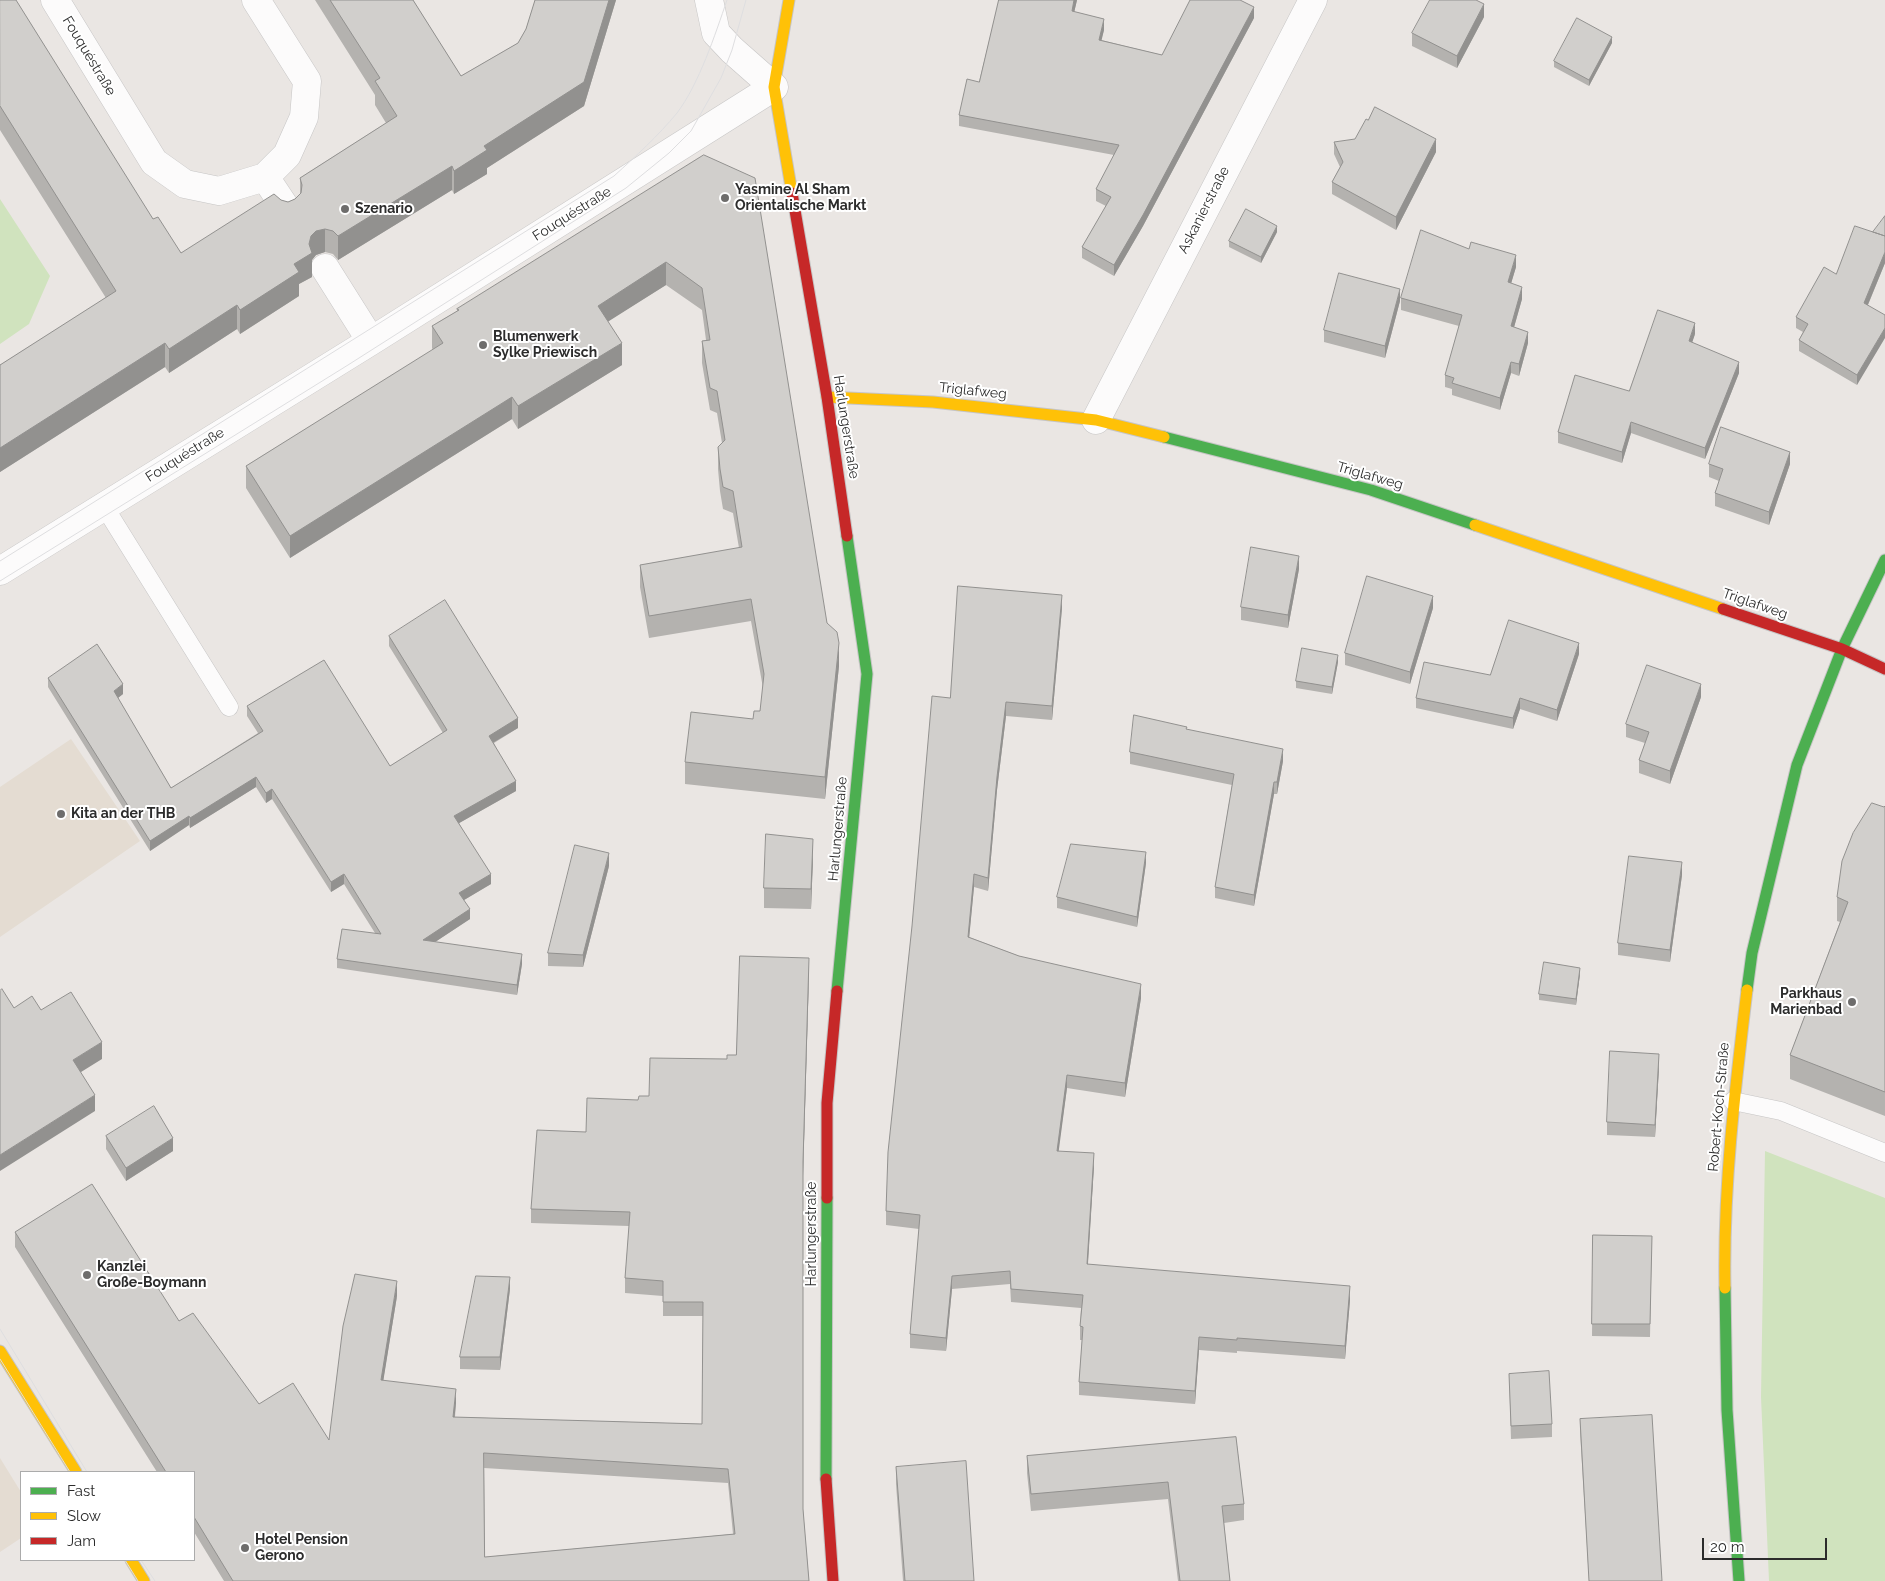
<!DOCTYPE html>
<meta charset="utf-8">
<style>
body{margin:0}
#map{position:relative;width:1885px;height:1581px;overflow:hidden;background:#eae6e3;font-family:Raleway,sans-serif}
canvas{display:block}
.legend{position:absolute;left:20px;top:1471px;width:175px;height:90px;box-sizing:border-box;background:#fff;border:1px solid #ababab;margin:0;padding:6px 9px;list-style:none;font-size:15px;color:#2c2c2c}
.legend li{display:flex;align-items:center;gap:10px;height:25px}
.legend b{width:25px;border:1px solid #ababab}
.scale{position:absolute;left:1702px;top:1538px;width:125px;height:22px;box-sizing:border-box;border:2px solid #2c2c2c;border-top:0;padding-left:6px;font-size:15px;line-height:18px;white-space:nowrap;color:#2c2c2c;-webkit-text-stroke:4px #fff;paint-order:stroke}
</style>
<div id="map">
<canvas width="1885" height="1581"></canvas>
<ul class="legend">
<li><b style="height:6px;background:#4caf50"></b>Fast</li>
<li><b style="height:6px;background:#ffc107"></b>Slow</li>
<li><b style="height:6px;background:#c62828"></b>Jam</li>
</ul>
<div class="scale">20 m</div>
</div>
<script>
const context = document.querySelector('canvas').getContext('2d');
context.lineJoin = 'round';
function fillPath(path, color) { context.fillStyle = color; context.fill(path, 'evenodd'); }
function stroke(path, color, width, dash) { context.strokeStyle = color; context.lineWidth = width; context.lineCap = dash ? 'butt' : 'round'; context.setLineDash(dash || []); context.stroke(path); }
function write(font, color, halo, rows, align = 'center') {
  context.font = font + ' Raleway,sans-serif'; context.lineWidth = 4; context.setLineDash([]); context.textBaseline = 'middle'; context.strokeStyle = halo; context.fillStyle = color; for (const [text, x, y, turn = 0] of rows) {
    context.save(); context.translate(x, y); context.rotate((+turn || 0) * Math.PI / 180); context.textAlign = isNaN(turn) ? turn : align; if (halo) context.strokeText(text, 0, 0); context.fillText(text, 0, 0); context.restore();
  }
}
const education = new Path2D(`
 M 71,739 L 140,841 L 0,937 L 0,787 Z
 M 0,1458 L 21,1492 L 21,1538 L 0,1552 Z`);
const green = new Path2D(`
 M 0,199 L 50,276 L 29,324 L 0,344 Z
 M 1765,1151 L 1885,1198 L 1885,1581 L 1769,1581 L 1761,1397 Z`);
const lane = new Path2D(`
 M 104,506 L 229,707
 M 1733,1101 L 1781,1111 L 1885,1153`);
const street = new Path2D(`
 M 55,0 L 154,162 L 185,184 L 219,191 L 265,177 L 287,155 L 304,117 L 307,81 L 256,0
 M 265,177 L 287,210
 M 325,268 L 371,341
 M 1096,420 L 1313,0
 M 0,571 L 371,341 L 774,87 L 732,50 L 716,33 L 709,0`);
const fast = new Path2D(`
 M 1164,437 L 1371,490 L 1475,525
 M 1747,990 L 1752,953 L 1797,765 L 1842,649 L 1885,560
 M 837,991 L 867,674 L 847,536
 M 1725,1288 L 1727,1410 L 1739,1581
 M 826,1479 L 827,1198`);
const slow = new Path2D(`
 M 789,0 L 774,87 L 792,193
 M 827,397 L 933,402 L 1096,420 L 1164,437
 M 1475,525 L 1723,609
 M 1725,1288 C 1723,1188 1735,1089 1747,990
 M 0,1351 L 76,1472
 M 131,1560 L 144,1581`);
const jam = new Path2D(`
 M 792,193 L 827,397 L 847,536
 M 1723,609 L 1842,649 L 1885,669
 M 827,1198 L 827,1103 L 837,991
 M 826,1479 L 833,1581`);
const tram = new Path2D(`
 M 0,561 L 614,176 C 636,156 658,136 677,113 C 699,84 715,35 727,0
 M 0,581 L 348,365 L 626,188 L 669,153 L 691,131 L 721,78 L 732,50 L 746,0
 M 0,1329 L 87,1472
 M 0,1359 L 70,1472
 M 125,1560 L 138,1581
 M 141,1560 L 155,1581`);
const wall = new Path2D(`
 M 0,0 L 153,219 L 181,253 L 281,200 L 288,202 L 295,199 L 300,194 L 300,178 L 386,123 L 375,105 L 375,95 L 315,0 L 413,0 L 461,76 L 518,43 L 526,29 L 535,0 L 616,0 L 584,106 L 487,168 L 487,174 L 454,194 L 452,190 L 338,260 L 333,254 L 325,252 L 316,255 L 312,260 L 312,277 L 299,284 L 299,296 L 240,334 L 237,329 L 169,373 L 165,367 L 0,472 L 0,365 L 106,298 L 0,130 Z
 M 999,0 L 1077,0 L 1074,12 L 1104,30 L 1101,40 L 1162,55 L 1254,18 L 1143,226 L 1114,276 L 1082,258 L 1082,247 L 1106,206 L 1096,201 L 1096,189 L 1114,155 L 959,126 L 959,115 L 979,82 Z
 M 1484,17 L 1457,68 L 1412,46 L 1412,33 Z
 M 1612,43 L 1589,86 L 1554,67 L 1554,61 Z
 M 1334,142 L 1436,152 L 1396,230 L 1332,194 L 1332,182 L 1340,167 L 1334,154 Z
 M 704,155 L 827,623 L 839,666 L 825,799 L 685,784 L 685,762 L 753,719 L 760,711 L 763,688 L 751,621 L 649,638 L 640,587 L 640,565 L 739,548 L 733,513 L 723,509 L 720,491 L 718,469 L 718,447 L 722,443 L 717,413 L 710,410 L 702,363 L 702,341 L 706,340 L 702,310 L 666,285 L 608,321 L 622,365 L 518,429 L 512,419 L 290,558 L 246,488 L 246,466 L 433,350 L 432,348 L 432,326 L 457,311 L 457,309 Z
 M 1277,232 L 1261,263 L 1229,247 L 1229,241 Z
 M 1873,232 L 1885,263 L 1868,305 L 1857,385 L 1799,351 L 1799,340 L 1803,332 L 1796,328 L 1796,317 L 1836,274 Z
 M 1469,249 L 1516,267 L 1511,283 L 1522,299 L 1514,327 L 1528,343 L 1519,376 L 1511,373 L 1500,410 L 1452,395 L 1452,389 L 1445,387 L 1445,375 L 1459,326 L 1401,310 L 1401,298 Z
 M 1400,301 L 1385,358 L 1324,342 L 1324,330 Z
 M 1695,334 L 1692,342 L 1739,373 L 1705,459 L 1631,433 L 1622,463 L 1558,443 L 1558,432 L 1629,391 Z
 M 1709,464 L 1790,464 L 1769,525 L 1715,506 L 1715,493 L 1719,481 L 1709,477 Z
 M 1299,569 L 1288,628 L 1241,620 L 1241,607 Z
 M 1062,608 L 1052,720 L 1006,716 L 997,790 L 988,891 L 974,887 L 969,937 L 1019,956 L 1141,998 L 1125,1097 L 1067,1088 L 1058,1151 L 1094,1166 L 1088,1264 L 1350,1300 L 1345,1359 L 1237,1351 L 1237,1353 L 1199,1350 L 1195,1404 L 1079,1395 L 1079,1382 L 1082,1340 L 1080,1340 L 1080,1326 L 1081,1308 L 1011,1302 L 1010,1284 L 952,1289 L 946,1351 L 910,1348 L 910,1334 L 919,1229 L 886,1225 L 886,1211 L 950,698 Z
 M 1433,608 L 1410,684 L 1345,665 L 1345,653 Z
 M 389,636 L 518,728 L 494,743 L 516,791 L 459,823 L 491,884 L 464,900 L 470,919 L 435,942 L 522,964 L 517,995 L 337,968 L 337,959 L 375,933 L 344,884 L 331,892 L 272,799 L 266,803 L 256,787 L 190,828 L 189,825 L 150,851 L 48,687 L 48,678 L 123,694 L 118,698 L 171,788 L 258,733 L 247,716 L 247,706 L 390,766 L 443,733 L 389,646 Z
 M 1579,654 L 1557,721 L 1520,709 L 1513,729 L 1416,708 L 1416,698 L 1490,675 Z
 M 1338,662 L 1332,694 L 1296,688 L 1296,681 Z
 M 1701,697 L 1670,784 L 1639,773 L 1639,760 L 1645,743 L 1626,737 L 1626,724 Z
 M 1187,730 L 1283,761 L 1277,794 L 1274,794 L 1254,906 L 1215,898 L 1215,887 L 1232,785 L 1130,764 L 1130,752 Z
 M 1885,806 L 1885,1116 L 1790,1079 L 1790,1055 L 1840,922 L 1837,921 L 1837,897 Z
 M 813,858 L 811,909 L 764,908 L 764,888 Z
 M 1146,863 L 1137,927 L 1057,908 L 1057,897 Z
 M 609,866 L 583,967 L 548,966 L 548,953 Z
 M 1682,875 L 1670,962 L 1618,955 L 1618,943 Z
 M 809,973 L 803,1176 L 803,1509 L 809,1581 L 224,1581 L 194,1532 L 194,1472 L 157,1472 L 15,1247 L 15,1232 L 179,1321 L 259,1404 L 329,1440 L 397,1296 L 383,1381 L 456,1403 L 455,1417 L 702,1424 L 703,1316 L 663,1316 L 663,1296 L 625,1293 L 625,1278 L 629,1226 L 531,1223 L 531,1209 L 586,1132 L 638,1100 L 649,1096 L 736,1055 ZM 484,1468 L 728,1483 L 733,1534 L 485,1557 Z
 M 1580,974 L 1576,1005 L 1539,1000 L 1539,994 Z
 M 1659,1067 L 1655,1137 L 1607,1135 L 1607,1122 Z
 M 106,1136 L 173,1151 L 126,1181 L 106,1149 Z
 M 1593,1235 L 1652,1236 L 1650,1337 L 1592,1336 Z
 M 510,1289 L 500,1370 L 460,1369 L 460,1357 Z
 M 1509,1374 L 1552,1424 L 1552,1437 L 1511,1439 Z
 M 1580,1419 L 1662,1581 L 1589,1581 L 1580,1431 Z
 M 1236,1437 L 1244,1504 L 1244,1520 L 1224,1523 L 1230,1581 L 1178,1581 L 1168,1499 L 1031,1511 L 1027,1473 L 1027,1456 Z
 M 896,1467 L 974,1581 L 903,1581 L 896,1484 Z`);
const shadedWall = new Path2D(`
 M 609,0 L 616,0 L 584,106 L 487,168 L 487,174 L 454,194 L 454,171 L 484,146 Z
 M 1074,0 L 1077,0 L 1072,22 L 1072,11 Z
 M 1484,4 L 1484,17 L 1457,68 L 1457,56 Z
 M 1254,7 L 1254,18 L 1143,226 L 1114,276 L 1114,265 Z
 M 1104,19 L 1104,30 L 1099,51 L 1099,40 Z
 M 1612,37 L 1612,43 L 1589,86 L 1589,80 Z
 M 1436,139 L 1436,152 L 1396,230 L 1396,217 Z
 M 452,166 L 452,190 L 338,260 L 338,236 Z
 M 1277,226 L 1277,232 L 1261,263 L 1261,257 Z
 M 325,229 L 325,252 L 316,255 L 312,260 L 312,277 L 299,284 L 299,296 L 240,334 L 240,310 L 294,264 L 309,244 L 311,236 L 316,231 Z
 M 1885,252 L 1885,263 L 1864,314 L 1864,303 Z
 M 1516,255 L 1516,267 L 1508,294 L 1508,282 Z
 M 666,262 L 666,285 L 598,328 L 598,306 Z
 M 1522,287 L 1522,299 L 1511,338 L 1511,326 Z
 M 1400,289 L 1400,301 L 1385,358 L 1385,346 Z
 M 237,305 L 237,329 L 169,373 L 169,349 Z
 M 1695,323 L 1695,334 L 1689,352 L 1689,341 Z
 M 1885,328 L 1885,338 L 1857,385 L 1857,375 Z
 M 1528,332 L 1528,343 L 1519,376 L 1519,364 Z
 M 165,343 L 165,367 L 0,472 L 0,448 Z
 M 622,343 L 622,365 L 518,429 L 518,406 Z
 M 1511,362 L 1511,373 L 1500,410 L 1500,398 Z
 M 1739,362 L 1739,373 L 1705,459 L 1705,448 Z
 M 512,397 L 512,419 L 290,558 L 290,536 Z
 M 1631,422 L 1631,433 L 1622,463 L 1622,452 Z
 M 1790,452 L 1790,464 L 1769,525 L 1769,512 Z
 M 1299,556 L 1299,569 L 1288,628 L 1288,615 Z
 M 1062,595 L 1062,608 L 1052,720 L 1052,706 Z
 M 1433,596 L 1433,608 L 1410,684 L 1410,672 Z
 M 839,643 L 839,666 L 825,799 L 825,777 Z
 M 1579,643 L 1579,654 L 1557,721 L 1557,710 Z
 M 1338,655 L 1338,662 L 1332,694 L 1332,687 Z
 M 123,684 L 123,694 L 114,701 L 114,691 Z
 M 1701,684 L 1701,697 L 1670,784 L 1670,771 Z
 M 1520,698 L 1520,709 L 1513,729 L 1513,718 Z
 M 1006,702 L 1006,716 L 997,790 L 988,891 L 988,878 L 997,777 Z
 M 518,718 L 518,728 L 489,745 L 489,736 Z
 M 1283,749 L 1283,761 L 1277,794 L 1277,782 Z
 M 256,777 L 256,787 L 190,828 L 190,818 Z
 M 516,781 L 516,791 L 454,826 L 454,816 Z
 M 1274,782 L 1274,794 L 1254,906 L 1254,895 Z
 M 272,789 L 272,799 L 266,803 L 266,793 Z
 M 189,816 L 189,825 L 150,851 L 150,841 Z
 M 813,839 L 813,858 L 811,909 L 811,889 Z
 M 1146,852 L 1146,863 L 1137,927 L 1137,917 Z
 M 609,853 L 609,866 L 583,967 L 583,955 Z
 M 1682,862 L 1682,875 L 1670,962 L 1670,950 Z
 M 344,874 L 344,884 L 331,892 L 331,882 Z
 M 491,874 L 491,884 L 459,903 L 459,893 Z
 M 974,874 L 974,887 L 968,950 L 968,937 Z
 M 470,909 L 470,919 L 423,950 L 423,940 Z
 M 522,954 L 522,964 L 517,995 L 517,985 Z
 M 809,958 L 809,973 L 803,1176 L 803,1162 Z
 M 1580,968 L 1580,974 L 1576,1005 L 1576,999 Z
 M 1141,984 L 1141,998 L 1125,1097 L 1125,1083 Z
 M 102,1042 L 102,1059 L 73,1077 L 73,1060 Z
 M 1659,1054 L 1659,1067 L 1655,1137 L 1655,1125 Z
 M 1067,1075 L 1067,1088 L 1057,1164 L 1057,1151 Z
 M 95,1095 L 95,1111 L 0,1171 L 0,1155 Z
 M 173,1138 L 173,1151 L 126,1181 L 126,1168 Z
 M 1094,1153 L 1094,1166 L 1087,1277 L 1087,1264 Z
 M 952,1276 L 952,1289 L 946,1351 L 946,1338 Z
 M 510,1277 L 510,1289 L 500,1370 L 500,1357 Z
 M 397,1281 L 397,1296 L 381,1395 L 381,1380 Z
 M 1350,1286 L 1350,1300 L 1345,1359 L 1345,1346 Z
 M 1199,1337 L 1199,1350 L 1195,1404 L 1195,1391 Z
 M 456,1389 L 456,1403 L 453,1431 L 453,1417 Z`);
const building = new Path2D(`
 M 0,0 L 16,0 L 153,219 L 158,217 L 181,253 L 274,194 L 281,200 L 288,202 L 295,199 L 301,193 L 302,185 L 300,178 L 397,116 L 375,81 L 380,78 L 330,0 L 413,0 L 461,76 L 518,43 L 526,29 L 535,0 L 609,0 L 584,82 L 484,146 L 487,150 L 454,171 L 452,166 L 338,236 L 333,231 L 325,229 L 316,231 L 311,236 L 309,244 L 312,253 L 294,264 L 299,272 L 240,310 L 237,305 L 169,349 L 165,343 L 0,448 L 0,365 L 116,291 L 0,106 Z
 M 999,0 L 1074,0 L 1072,11 L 1104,19 L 1099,40 L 1162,55 L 1190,0 L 1240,0 L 1254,7 L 1143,215 L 1114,265 L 1082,247 L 1111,197 L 1096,189 L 1119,145 L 959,115 L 967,79 L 979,82 Z
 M 1430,0 L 1476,0 L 1484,4 L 1457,56 L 1412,33 Z
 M 1577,18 L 1612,37 L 1589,80 L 1554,61 Z
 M 1375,107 L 1436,139 L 1396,217 L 1332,182 L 1343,162 L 1334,142 L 1355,139 L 1366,119 L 1368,120 Z
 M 704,155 L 755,178 L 827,623 L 837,632 L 839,643 L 825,777 L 685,762 L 691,712 L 753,719 L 754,711 L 760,711 L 764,674 L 751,599 L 649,616 L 640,565 L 742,547 L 733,491 L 723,487 L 720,469 L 718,447 L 725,440 L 717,391 L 710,388 L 702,341 L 710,340 L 702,288 L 666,262 L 598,306 L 622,343 L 518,406 L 512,397 L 290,536 L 246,466 L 443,343 L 432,326 L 459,310 L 457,309 Z
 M 1246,209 L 1277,226 L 1261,257 L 1229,241 Z
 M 1885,216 L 1885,236 L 1873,232 Z
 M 1855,226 L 1885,236 L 1885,252 L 1864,303 L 1885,315 L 1885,328 L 1857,375 L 1799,340 L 1808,324 L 1796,317 L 1824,267 L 1836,274 Z
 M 1421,230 L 1469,249 L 1471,242 L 1516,255 L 1508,282 L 1522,287 L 1511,326 L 1528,332 L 1519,364 L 1511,362 L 1500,398 L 1452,383 L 1454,378 L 1445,375 L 1462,315 L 1401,298 Z
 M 1339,273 L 1400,289 L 1385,346 L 1324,330 Z
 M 1658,310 L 1695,323 L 1689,341 L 1739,362 L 1705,448 L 1631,422 L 1622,452 L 1558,432 L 1575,375 L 1629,391 Z
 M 1721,427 L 1790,452 L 1769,512 L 1715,493 L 1723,469 L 1709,464 Z
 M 1251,547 L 1299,556 L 1288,615 L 1241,607 Z
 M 1367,576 L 1433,596 L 1410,672 L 1345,653 Z
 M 958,586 L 1062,595 L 1052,706 L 1006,702 L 997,777 L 988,878 L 974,874 L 968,937 L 1019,956 L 1141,984 L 1125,1083 L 1067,1075 L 1057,1151 L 1094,1153 L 1087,1264 L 1350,1286 L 1345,1346 L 1237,1338 L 1237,1340 L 1199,1337 L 1195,1391 L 1079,1382 L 1083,1327 L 1080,1326 L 1083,1295 L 1011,1289 L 1010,1271 L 952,1276 L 946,1338 L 910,1334 L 920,1215 L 886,1211 L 888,1152 L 912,926 L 932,696 L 950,698 Z
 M 445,600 L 518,718 L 489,736 L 516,781 L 454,816 L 491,874 L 459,893 L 470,909 L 423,940 L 522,954 L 517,985 L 337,959 L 342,929 L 381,934 L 344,874 L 331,882 L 272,789 L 266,793 L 256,777 L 190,818 L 189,816 L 150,841 L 48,678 L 97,644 L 123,684 L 114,691 L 171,788 L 263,731 L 247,706 L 324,660 L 390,766 L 447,730 L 389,636 Z
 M 1509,620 L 1579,643 L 1557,710 L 1520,698 L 1513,718 L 1416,698 L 1424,662 L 1490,675 Z
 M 1302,648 L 1338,655 L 1332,687 L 1296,681 Z
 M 1647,665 L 1701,684 L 1670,771 L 1639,760 L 1649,732 L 1626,724 Z
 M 1134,715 L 1187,727 L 1186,729 L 1283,749 L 1277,782 L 1274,782 L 1254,895 L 1215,887 L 1234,774 L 1130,752 Z
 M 1872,803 L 1884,807 L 1885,806 L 1885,1092 L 1790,1055 L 1848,902 L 1837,897 L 1842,861 L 1853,833 Z
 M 766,834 L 813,839 L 811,889 L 764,888 Z
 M 1071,844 L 1146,852 L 1137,917 L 1057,897 Z
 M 575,845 L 609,853 L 583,955 L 548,953 Z
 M 1629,856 L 1682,862 L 1670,950 L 1618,943 Z
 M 740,956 L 809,958 L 803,1162 L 803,1509 L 809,1581 L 233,1581 L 194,1517 L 194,1472 L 166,1472 L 15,1232 L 92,1184 L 179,1321 L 193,1313 L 259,1404 L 293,1383 L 329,1440 L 343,1326 L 355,1274 L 397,1281 L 381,1380 L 456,1389 L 453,1417 L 702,1424 L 703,1302 L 663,1302 L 663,1281 L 625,1278 L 630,1212 L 531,1209 L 537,1130 L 586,1132 L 587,1098 L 638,1100 L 639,1096 L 649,1096 L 650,1058 L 727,1059 L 727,1055 L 736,1055 ZM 484,1453 L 728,1469 L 735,1534 L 485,1557 Z
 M 1544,962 L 1580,968 L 1576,999 L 1539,994 Z
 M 2,989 L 14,1008 L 32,996 L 41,1010 L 71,992 L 102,1042 L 73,1060 L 95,1095 L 0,1155 L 0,991 Z
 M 1610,1051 L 1659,1054 L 1655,1125 L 1607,1122 Z
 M 154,1106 L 173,1138 L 126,1168 L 106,1136 Z
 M 1593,1235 L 1652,1236 L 1650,1324 L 1592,1324 Z
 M 476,1276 L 510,1277 L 500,1357 L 460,1357 Z
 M 1549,1371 L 1552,1424 L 1511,1426 L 1509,1374 Z
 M 1652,1415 L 1662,1581 L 1589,1581 L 1580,1419 Z
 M 1236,1437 L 1244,1504 L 1222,1506 L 1230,1581 L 1180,1581 L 1168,1482 L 1031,1494 L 1027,1456 Z
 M 966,1461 L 974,1581 L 905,1581 L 896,1467 Z`);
const markers = [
 [725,198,5,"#6e6d6c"],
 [345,209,5,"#6e6d6c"],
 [483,345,5,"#6e6d6c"],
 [61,814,5,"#6e6d6c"],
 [1852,1002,5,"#6e6d6c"],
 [87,1275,5,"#6e6d6c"],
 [245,1548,5,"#6e6d6c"]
];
const streetNames = [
 ["Fouquéstraße",89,56,59],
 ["Askanierstraße",1204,210,-63],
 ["Fouquéstraße",572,214,-32],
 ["Triglafweg",973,391,6],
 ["Harlungerstraße",846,427,81],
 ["Fouquéstraße",185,455,-32],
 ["Triglafweg",1370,476,16],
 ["Triglafweg",1755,604,19],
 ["Harlungerstraße",838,829,-85],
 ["Robert-Koch-Straße",1719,1107,-85],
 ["Harlungerstraße",812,1234,-90]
];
const poiNames = [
 ["Yasmine Al Sham",735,190],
 ["Orientalische Markt",735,206],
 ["Szenario",355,209],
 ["Blumenwerk",493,337],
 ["Sylke Priewisch",493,353],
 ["Kita an der THB",71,814],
 ["Parkhaus",1842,994,"right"],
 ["Marienbad",1842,1010,"right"],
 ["Kanzlei",97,1267],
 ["Große-Boymann",97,1283],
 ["Hotel Pension",255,1540],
 ["Gerono",255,1556]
];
fillPath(education, '#e4dcd2');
fillPath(green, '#d0e3be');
stroke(lane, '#c6c5c5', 19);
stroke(street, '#c6c5c5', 29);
stroke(fast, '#c6c5c5', 13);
stroke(slow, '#c6c5c5', 13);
stroke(jam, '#c6c5c5', 13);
stroke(lane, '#fcfbfb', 18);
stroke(street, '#fcfbfb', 28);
stroke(fast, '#4caf50', 11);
stroke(slow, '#ffc107', 11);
stroke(jam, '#c62828', 11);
stroke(tram, '#dedee0', 1);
fillPath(wall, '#b4b2af');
fillPath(shadedWall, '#92918f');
fillPath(building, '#d1cfcc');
stroke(building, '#92918f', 1);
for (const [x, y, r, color] of markers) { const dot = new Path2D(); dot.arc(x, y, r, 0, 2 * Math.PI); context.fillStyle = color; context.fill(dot); stroke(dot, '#fff', 2); }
write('14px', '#2c2c2c', '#fff', streetNames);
write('bold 14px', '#2c2c2c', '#fff', poiNames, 'left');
</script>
